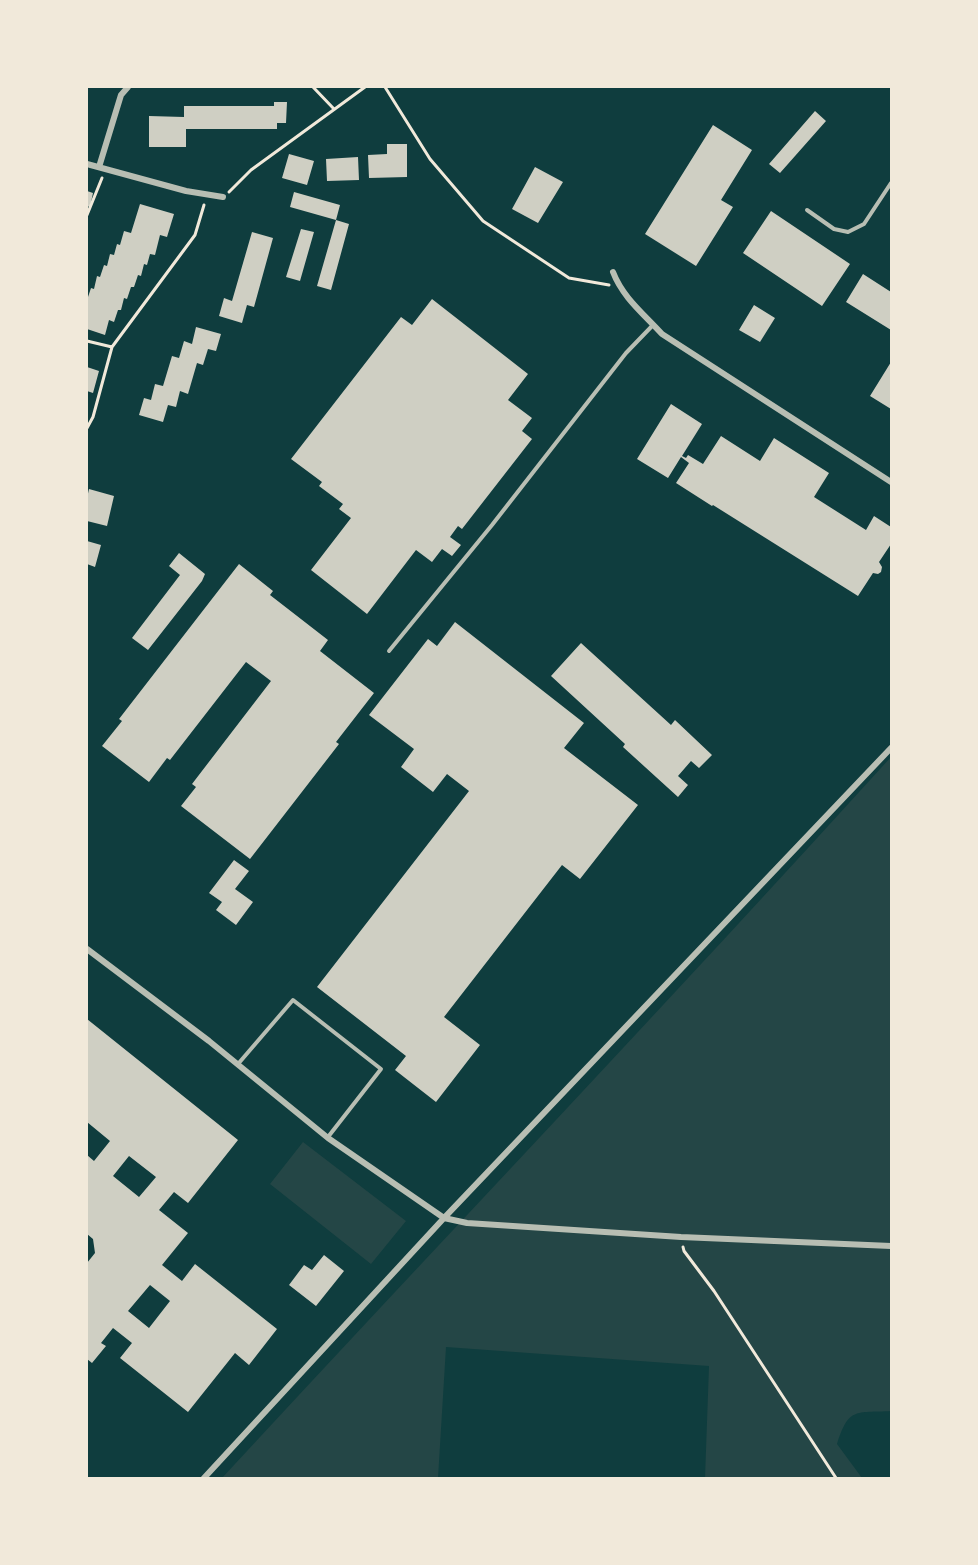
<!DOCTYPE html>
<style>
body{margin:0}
#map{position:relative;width:978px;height:1565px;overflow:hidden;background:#0f3d3e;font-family:"Fira Sans Condensed",sans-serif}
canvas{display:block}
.frame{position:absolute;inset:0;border:88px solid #f1e9da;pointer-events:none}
</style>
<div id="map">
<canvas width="978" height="1565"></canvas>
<div class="frame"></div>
</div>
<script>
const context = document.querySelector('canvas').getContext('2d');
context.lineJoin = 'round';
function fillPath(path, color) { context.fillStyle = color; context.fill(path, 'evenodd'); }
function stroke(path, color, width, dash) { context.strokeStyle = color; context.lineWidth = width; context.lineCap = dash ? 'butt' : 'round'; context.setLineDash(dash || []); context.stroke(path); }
const green = new Path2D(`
 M 891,757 L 891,1411 C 855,1413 849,1407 837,1444 L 862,1478 L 705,1478 L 709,1366 L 446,1347 L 438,1478 L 222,1478 C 445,1237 671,1000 891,757 Z
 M 303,1142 L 406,1221 L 371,1264 L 270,1184 Z`);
const building = new Path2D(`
 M 274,102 L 287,102 L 286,123 L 277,123 L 277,129 L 186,129 L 186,147 L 149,147 L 149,116 L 184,117 L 184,106 L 274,106 Z
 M 815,111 L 826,121 L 780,173 L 769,164 Z
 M 713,125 L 752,150 L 721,200 L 733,207 L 696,266 L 645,234 Z
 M 387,144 L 407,144 L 407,177 L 369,178 L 368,155 L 387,154 Z
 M 289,154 L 314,161 L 307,185 L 282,178 Z
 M 358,157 L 359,180 L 327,181 L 326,159 Z
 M 535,167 L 563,182 L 538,223 L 512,209 Z
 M 87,191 L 93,193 L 90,207 L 87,206 Z
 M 294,192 L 340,205 L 336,220 L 290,207 Z
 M 140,204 L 174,214 L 167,237 L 160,235 L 155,255 L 150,254 L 147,265 L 144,264 L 141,276 L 138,275 L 134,287 L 131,287 L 127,299 L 124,298 L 121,310 L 118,310 L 114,322 L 109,320 L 105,335 L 87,329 L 87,300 L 91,288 L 94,289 L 97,276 L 100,277 L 104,265 L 107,266 L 110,254 L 114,255 L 117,244 L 120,245 L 124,231 L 131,233 Z
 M 771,211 L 850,264 L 822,306 L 743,253 Z
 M 336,220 L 349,224 L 331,290 L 317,286 Z
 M 301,229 L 314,232 L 300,281 L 286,277 Z
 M 252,232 L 273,238 L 254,307 L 247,305 L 242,323 L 219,316 L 224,298 L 232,301 Z
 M 863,274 L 891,292 L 891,330 L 846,302 Z
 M 432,299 L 528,374 L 508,400 L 532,418 L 522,431 L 532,439 L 462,529 L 458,526 L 450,537 L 461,545 L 452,556 L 442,549 L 432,562 L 416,550 L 367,614 L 311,570 L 351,518 L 339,509 L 343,504 L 319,486 L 322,482 L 291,459 L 401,317 L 412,325 Z
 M 754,305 L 775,318 L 760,342 L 739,330 Z
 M 196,327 L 221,334 L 216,351 L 208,349 L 203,365 L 197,363 L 188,394 L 180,391 L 176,407 L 168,405 L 163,422 L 139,415 L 144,398 L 151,400 L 155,384 L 163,386 L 172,356 L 179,358 L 184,341 L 192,344 Z
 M 891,362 L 891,409 L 870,396 Z
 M 87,367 L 99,371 L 93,393 L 87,391 Z
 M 671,404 L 702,424 L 682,456 L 686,458 L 688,455 L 703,464 L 721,436 L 760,461 L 774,438 L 829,473 L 814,497 L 866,530 L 874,516 L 891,527 L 891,544 L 879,562 L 882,567 L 881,572 L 878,574 L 873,573 L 858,596 L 713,505 L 712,506 L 676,483 L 689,463 L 681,457 L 668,478 L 637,459 Z
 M 89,489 L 114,496 L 107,526 L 87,521 L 87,498 Z
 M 87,541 L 101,545 L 95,567 L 87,564 Z
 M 179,553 L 205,574 L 202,581 L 148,650 L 132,638 L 180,575 L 169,566 Z
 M 239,564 L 273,591 L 270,595 L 328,640 L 320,651 L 374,693 L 336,742 L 339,744 L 250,859 L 181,806 L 196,787 L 192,784 L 271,681 L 246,662 L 170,760 L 167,758 L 149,782 L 102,746 L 122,721 L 119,719 Z
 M 455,622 L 584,723 L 564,748 L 638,805 L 580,879 L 562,865 L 444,1017 L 480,1045 L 436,1102 L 395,1070 L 406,1056 L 317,987 L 469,791 L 447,774 L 433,792 L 401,767 L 414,749 L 369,715 L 428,639 L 437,646 Z
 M 581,643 L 671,725 L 675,720 L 712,755 L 699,768 L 691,761 L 678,776 L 688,785 L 678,797 L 623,747 L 625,744 L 551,676 Z
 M 234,860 L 249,871 L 235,889 L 253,902 L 236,925 L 216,910 L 222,902 L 209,893 Z
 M 87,1019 L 238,1140 L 188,1203 L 174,1192 L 159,1210 L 188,1233 L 162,1265 L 182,1281 L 195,1264 L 277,1329 L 249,1365 L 235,1353 L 188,1412 L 120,1358 L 132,1343 L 113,1328 L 101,1343 L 106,1346 L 92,1363 L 87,1359 L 87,1263 L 95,1253 L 93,1239 L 87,1234 L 87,1155 L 94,1161 L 110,1141 L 87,1122 ZM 129,1156 L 156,1177 L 139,1197 L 113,1176 ZM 150,1285 L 170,1301 L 149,1328 L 128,1311 Z
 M 324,1255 L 344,1271 L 316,1306 L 289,1285 L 304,1265 L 312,1270 Z`);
const path = new Path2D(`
 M 313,87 L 334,109
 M 385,87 L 430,159 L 483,221 L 569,278 L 609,285
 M 229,192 L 251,170 L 365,87
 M 87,215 L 102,178
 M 87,341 L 112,347
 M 87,428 L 93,417 L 112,347 L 195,235 L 204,205
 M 683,1247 L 684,1251 L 714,1291 L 836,1478`);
const service = new Path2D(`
 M 807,210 L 834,229 L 848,232 L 864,224 L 891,183
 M 389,651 L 492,525 L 626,353 L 653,325
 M 238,1064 L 293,1000 L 381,1069 L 328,1137`);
const minor = new Path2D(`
 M 87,164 L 186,191 L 223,197
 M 99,167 L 121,95 L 128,87
 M 613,272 C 623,298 644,314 662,334 L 891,482
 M 87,949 L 209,1041 L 328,1138 L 444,1218 L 467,1223 L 681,1237 L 891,1246
 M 204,1478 L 444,1218 L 891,748`);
fillPath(green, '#244646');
fillPath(building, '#cfcfc3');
stroke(path, '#f1e9da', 3);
stroke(service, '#b8beb3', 4);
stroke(minor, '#b8beb3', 6);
</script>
